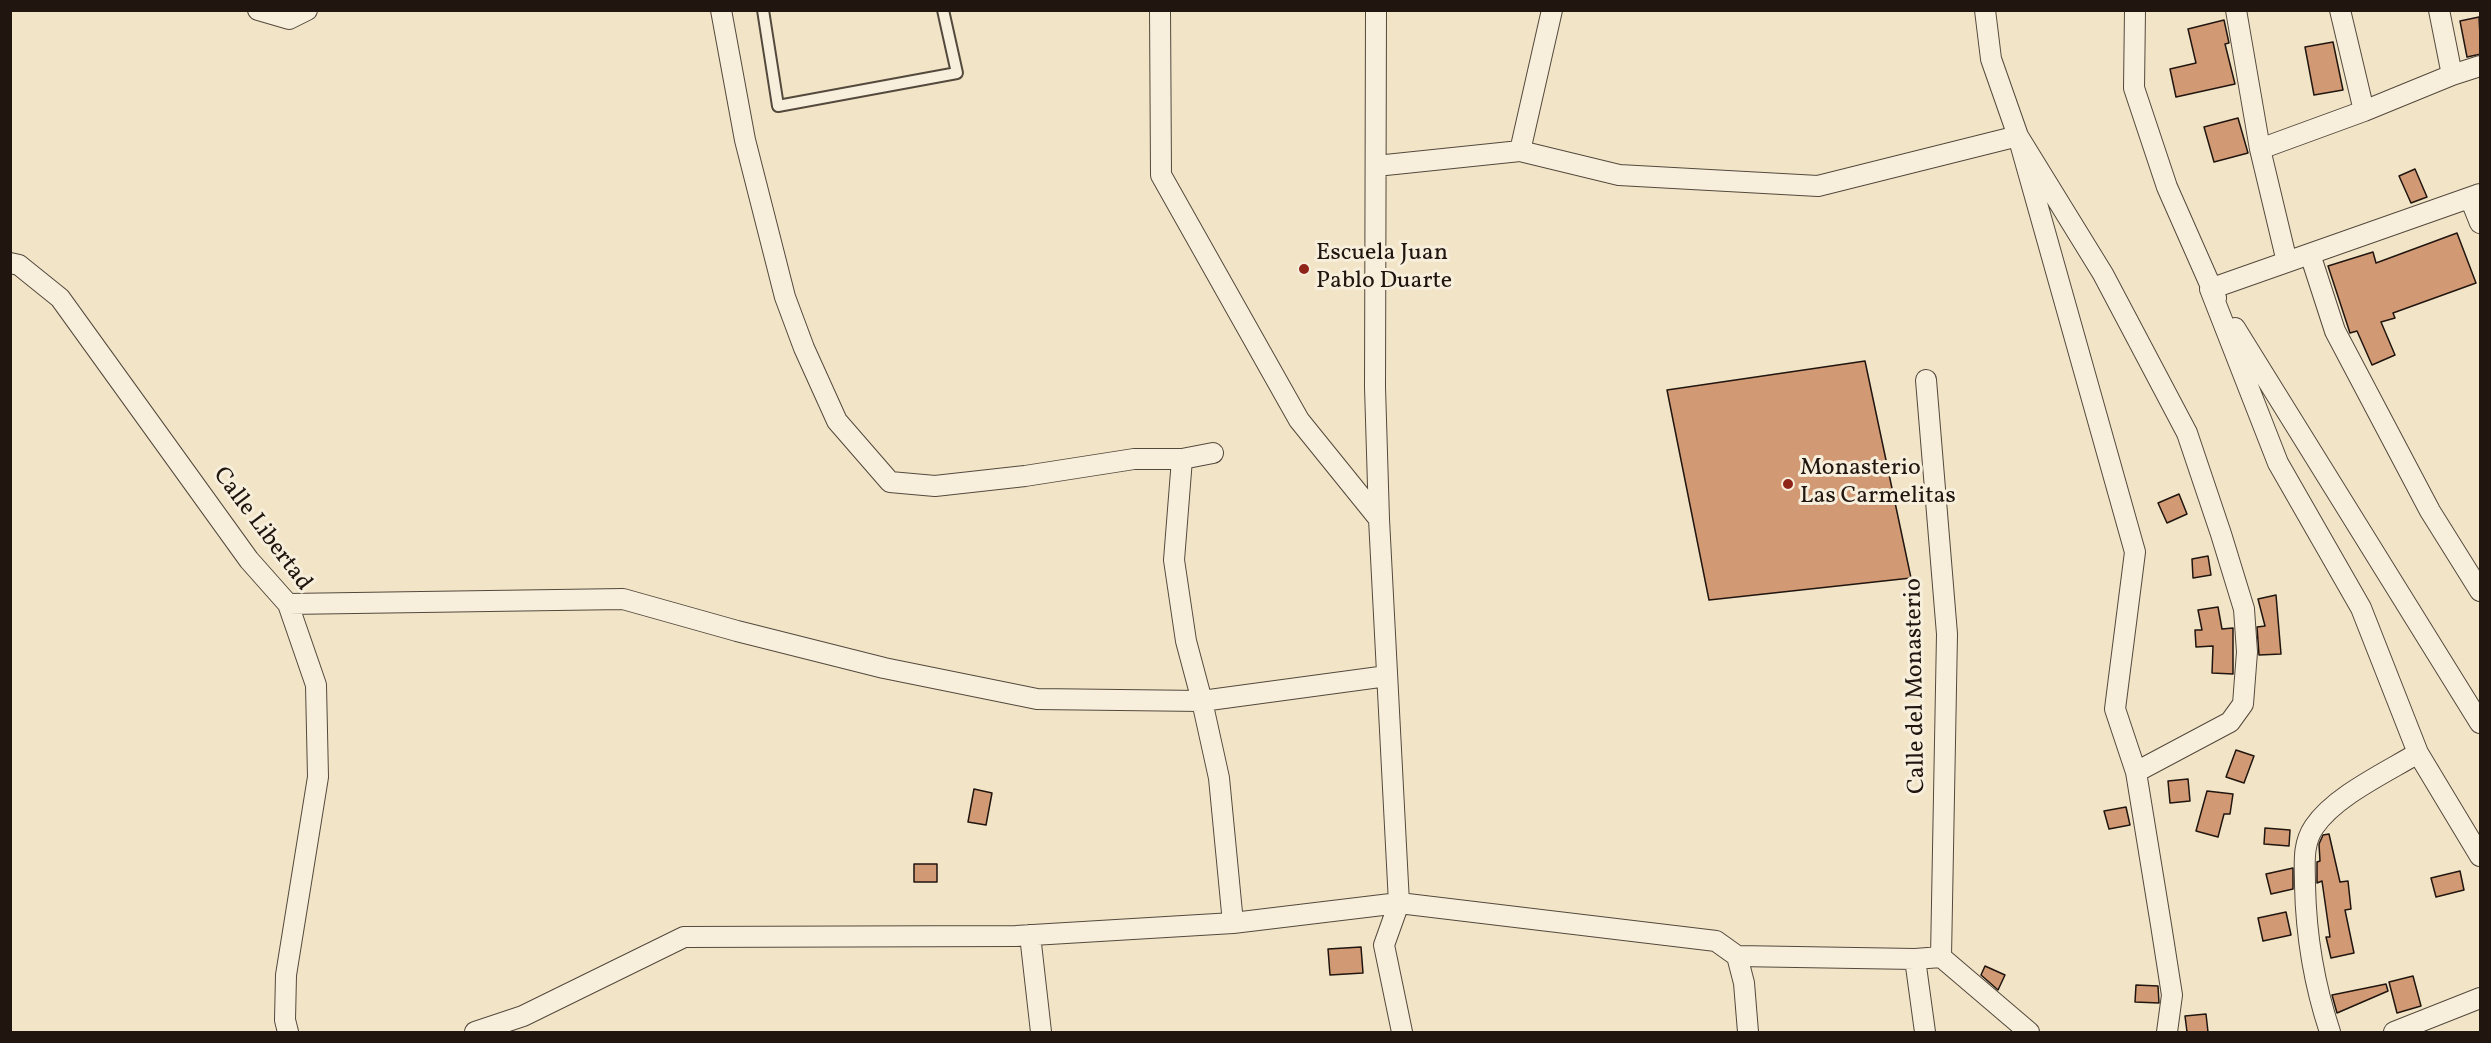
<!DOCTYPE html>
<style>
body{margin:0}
#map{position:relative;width:2491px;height:1043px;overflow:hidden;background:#f2e5c7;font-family:Vollkorn,serif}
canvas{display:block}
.frame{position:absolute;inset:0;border:12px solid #20150f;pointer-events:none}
</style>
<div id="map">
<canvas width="2491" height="1043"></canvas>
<div class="frame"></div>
</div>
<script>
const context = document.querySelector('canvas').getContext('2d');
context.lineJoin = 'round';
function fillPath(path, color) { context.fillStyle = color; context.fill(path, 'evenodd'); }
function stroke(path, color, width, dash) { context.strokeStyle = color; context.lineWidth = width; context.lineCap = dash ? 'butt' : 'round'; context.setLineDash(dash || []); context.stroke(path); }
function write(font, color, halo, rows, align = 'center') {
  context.font = font + ' Vollkorn,serif'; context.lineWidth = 6; context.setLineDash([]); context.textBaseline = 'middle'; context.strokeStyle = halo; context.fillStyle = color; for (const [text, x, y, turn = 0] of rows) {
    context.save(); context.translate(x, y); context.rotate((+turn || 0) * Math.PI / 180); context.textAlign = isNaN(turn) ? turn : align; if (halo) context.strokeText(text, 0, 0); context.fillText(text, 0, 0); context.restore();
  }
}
const building = new Path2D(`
 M 2479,17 L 2481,54 L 2467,57 L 2460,21 Z
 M 2224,20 L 2229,43 L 2225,44 L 2235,84 L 2176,97 L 2170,69 L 2196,63 L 2188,29 Z
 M 2333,42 L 2343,90 L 2314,95 L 2305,47 Z
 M 2238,118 L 2248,153 L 2214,162 L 2204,127 Z
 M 2415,169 L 2427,197 L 2411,203 L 2399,176 Z
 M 2457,233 L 2476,283 L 2393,313 L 2395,318 L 2381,322 L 2395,355 L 2372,365 L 2357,331 L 2350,333 L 2328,266 L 2373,252 L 2376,263 Z
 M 1865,361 L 1911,578 L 1709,600 L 1667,390 Z
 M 2179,494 L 2187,514 L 2167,523 L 2158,503 Z
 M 2208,556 L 2211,575 L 2193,578 L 2192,559 Z
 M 2276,595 L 2281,654 L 2259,655 L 2257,627 L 2265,626 L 2258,599 Z
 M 2218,607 L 2222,629 L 2233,628 L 2233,674 L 2212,673 L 2213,646 L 2196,647 L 2195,630 L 2202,630 L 2198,610 Z
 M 2236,750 L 2254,756 L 2244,783 L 2226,777 Z
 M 2188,779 L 2190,801 L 2170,803 L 2168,781 Z
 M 974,789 L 992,793 L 986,825 L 968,822 Z
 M 2207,791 L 2233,794 L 2230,814 L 2224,814 L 2218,837 L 2196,831 Z
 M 2126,807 L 2130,825 L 2109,829 L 2104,811 Z
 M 2265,828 L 2290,830 L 2289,846 L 2264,844 Z
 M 2329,834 L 2340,882 L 2348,881 L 2351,909 L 2345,910 L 2354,953 L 2331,958 L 2326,937 L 2330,937 L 2322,881 L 2317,883 L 2317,862 L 2320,861 L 2319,844 L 2323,835 Z
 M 914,864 L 937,864 L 937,882 L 914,882 Z
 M 2293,868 L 2293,889 L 2271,894 L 2266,874 Z
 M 2460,871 L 2464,890 L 2436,897 L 2431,878 Z
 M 2286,912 L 2291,935 L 2263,941 L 2258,918 Z
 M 1361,947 L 1363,973 L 1330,975 L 1328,949 Z
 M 1985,966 L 2005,975 L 1998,990 L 1981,975 Z
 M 2413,976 L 2421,1006 L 2397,1013 L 2389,982 Z
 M 2386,984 L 2388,991 L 2337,1013 L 2332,995 Z
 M 2136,985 L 2158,986 L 2159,1003 L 2135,1002 Z
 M 2206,1014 L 2208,1032 L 2187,1032 L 2185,1016 Z`);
const service = new Path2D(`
 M 763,10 L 778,106 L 957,73 L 943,10`);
const minor = new Path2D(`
 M 258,10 L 289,19 L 307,10
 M 721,10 L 745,140 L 785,297 L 804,348 L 837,421 L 890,482 L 935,486 L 1025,476 L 1134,459 L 1182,459 L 1174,560 L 1186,641 L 1202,701 L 1219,778 L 1233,923
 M 1160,10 L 1161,175 L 1299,420 L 1379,519
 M 1376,10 L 1375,387 L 1379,519 L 1399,903 L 1716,941 L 1737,956 L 1915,959 L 1941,957 L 2029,1032
 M 1985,10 L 1991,59 L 2018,136 L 2103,274 L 2187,433 L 2221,534 L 2244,609 L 2247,652 L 2243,704 L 2230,722 L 2136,772
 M 2135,10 L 2134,88 L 2167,187 L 2216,298
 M 2236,10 L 2260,149 L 2287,262
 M 2340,10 L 2364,111
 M 2439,10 L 2452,75
 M 2260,149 L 2364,111 L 2452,75 L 2480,66
 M 1520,151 L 1552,10
 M 1376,166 L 1520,151 L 1619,175 L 1818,186 L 2018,136 L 2135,552 L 2115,709 L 2136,772 L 2161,925 L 2172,995 L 2167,1032
 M 2480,194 L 2210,289 L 2278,463 L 2361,608 L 2418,753 L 2480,856
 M 2470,198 L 2480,223
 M 2310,254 L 2335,331 L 2430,511 L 2480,591
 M 10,263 L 19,265 L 60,298 L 249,560 L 288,604 L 316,685 L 318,777 L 286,975 L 285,1020 L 288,1032
 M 2235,328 L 2480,723
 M 1926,380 L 1947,634 L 1941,957
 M 1182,459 L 1213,453
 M 288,604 L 623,599 L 737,631 L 884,668 L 1037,699 L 1202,701 L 1387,676
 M 1030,935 L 1041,1032
 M 1737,956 L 1744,983 L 1748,1032
 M 1915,959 L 1925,1032
 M 475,1032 L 523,1016 L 684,937 L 1016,936 L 1233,923 L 1399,903 L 1384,945 L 1402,1032
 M 2330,1032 C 2314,984 2306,936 2305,885 C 2305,864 2302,845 2314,827 C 2335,796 2385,773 2418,753
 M 2394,1032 L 2480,998`);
const markers = [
 [1304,269,6,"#8f2418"],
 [1788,484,6,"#8f2418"]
];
const poiNames = [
 ["Escuela Juan",1316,255],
 ["Pablo Duarte",1316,283],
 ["Monasterio",1800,470],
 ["Las Carmelitas",1800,498]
];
const streetNames = [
 ["Calle Libertad",261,530,53],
 ["Calle del Monasterio",1917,686,-91]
];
fillPath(building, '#d19a74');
stroke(building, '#20150f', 1.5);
stroke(service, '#54493d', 14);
stroke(minor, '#54493d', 22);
stroke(service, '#f7eedb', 10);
stroke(minor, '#f7eedb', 20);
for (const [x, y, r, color] of markers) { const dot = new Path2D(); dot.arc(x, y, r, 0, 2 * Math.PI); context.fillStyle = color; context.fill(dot); stroke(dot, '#f7eedb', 2); }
write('24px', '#20150f', '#f7eedb', poiNames, 'left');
write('24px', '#20150f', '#f7eedb', streetNames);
</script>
